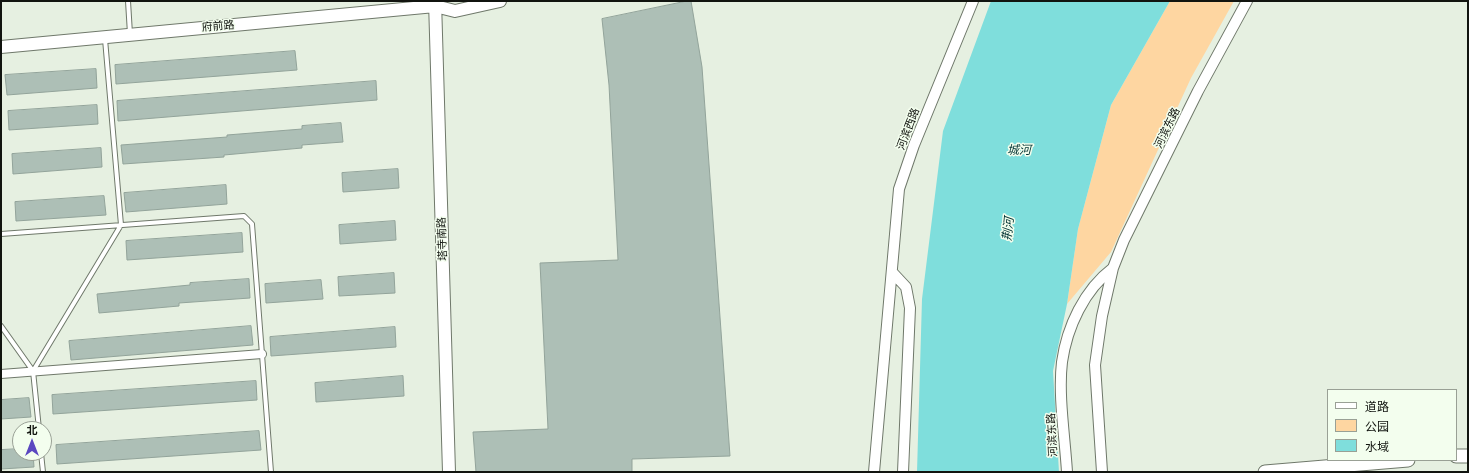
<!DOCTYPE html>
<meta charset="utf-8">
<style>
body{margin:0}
#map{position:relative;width:1469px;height:473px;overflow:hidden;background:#e6f0e1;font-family:Ubuntu,"Noto Sans SC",sans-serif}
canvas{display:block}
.frame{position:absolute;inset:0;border:2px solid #11140f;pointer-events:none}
.legend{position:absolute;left:1327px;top:389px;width:130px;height:72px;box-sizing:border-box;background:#f3feee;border:1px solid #99a095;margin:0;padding:5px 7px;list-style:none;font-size:12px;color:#11140f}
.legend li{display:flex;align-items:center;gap:8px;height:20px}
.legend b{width:20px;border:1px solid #99a095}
.north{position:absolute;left:12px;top:421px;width:40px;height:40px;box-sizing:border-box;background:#f3feee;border:1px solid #99a095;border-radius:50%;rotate:0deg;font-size:11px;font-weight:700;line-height:16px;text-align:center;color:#11140f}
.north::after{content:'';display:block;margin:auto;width:14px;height:18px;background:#5a48c0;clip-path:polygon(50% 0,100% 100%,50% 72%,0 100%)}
</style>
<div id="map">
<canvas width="1469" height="473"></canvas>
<div class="frame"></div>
<ul class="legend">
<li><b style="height:5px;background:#fff"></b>道路</li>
<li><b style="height:11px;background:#fed6a1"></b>公园</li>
<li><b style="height:11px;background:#7fdedc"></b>水域</li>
</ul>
<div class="north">北</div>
</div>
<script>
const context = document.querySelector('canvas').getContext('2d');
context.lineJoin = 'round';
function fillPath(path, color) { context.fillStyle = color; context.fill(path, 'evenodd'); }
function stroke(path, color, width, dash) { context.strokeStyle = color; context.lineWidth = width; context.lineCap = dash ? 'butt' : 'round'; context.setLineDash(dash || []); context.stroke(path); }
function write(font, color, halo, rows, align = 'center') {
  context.font = font + ' Ubuntu,"Noto Sans SC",sans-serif'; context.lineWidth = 3; context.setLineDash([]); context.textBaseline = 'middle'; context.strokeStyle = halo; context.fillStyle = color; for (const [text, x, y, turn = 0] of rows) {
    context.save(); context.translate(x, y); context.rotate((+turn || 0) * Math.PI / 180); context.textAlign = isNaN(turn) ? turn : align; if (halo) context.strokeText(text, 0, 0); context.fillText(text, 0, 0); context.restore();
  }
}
const green = new Path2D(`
 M 1170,1 L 1234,1 L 1191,78 L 1111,252 L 1067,304 L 1078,229 L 1111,105 Z`);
const water = new Path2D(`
 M 991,1 L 1170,1 L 1111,105 L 1078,229 L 1067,304 L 1053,371 L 1059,472 L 917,472 L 922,299 L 943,131 Z`);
const building = new Path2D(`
 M 687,1 L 691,1 L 702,67 L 730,456 L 632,459 L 632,472 L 476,472 L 473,432 L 548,429 L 540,263 L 618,260 L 609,85 L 602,19 Z
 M 295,51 L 297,70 L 116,84 L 115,65 Z
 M 96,69 L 97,88 L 7,95 L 5,75 Z
 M 376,81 L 377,100 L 118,121 L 117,101 Z
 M 97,105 L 98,124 L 9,130 L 8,111 Z
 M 341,123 L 343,142 L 302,145 L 302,148 L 224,155 L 224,157 L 123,164 L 121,145 L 227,137 L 227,135 L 302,129 L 302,126 Z
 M 101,148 L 102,167 L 13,174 L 12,154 Z
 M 398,169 L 399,188 L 343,192 L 342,173 Z
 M 226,185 L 227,204 L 126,212 L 124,193 Z
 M 104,196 L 106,215 L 16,221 L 15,202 Z
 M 395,221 L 396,240 L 340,244 L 339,225 Z
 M 242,233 L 243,252 L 127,260 L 126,241 Z
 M 394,273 L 395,293 L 339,296 L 338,277 Z
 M 249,279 L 250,298 L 179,303 L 179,306 L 99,313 L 97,294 L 190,285 L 190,283 Z
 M 321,280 L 323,299 L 266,303 L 265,284 Z
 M 251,326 L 253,345 L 71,360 L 69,341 Z
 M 395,327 L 396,347 L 271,356 L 270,337 Z
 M 403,376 L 404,396 L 316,402 L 315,383 Z
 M 256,381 L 257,400 L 53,414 L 52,395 Z
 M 29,398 L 31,417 L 1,419 L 1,400 Z
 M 259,431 L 261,450 L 57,464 L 56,445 Z
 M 20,449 L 20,453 L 33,453 L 34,467 L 1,469 L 1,450 Z`);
const service = new Path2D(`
 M 128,1 L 130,34
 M 1,234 L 244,216 L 252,224 L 271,472
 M 1,326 L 33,371
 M 39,429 L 33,371 L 121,225 L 105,39
 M 41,453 L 43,472`);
const minor = new Path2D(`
 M 1,374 L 262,354`);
const tertiary = new Path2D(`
 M 892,272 L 906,287 L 910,308 L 903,472
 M 874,472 L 899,189 L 914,145 L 973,1
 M 1067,472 C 1065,438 1058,395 1062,362 C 1067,327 1084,290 1113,268
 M 1102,472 L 1095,365 L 1102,316 L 1113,268 L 1124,240 L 1198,91 L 1247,1`);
const secondary = new Path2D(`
 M 435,1 L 449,472
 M 1,47 L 435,6 L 455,11 L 500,1`);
const primary = new Path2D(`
 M 1456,456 L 1468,456
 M 1265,472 L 1408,460`);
const streetNames = [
 ["府前路",218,26,-5],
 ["河滨东路",1167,128,-64],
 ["河滨西路",908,129,-69],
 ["塔寺南路",442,239,-92],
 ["河滨东路",1052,435,-93]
];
const waterNames = [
 ["城河",1019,150],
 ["荆河",1008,229,-84]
];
fillPath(green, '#fed6a1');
fillPath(water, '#7fdedc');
fillPath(building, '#adbfb6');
stroke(building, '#92a39a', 1);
stroke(service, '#6f786a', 6);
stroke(minor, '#6f786a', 10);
stroke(tertiary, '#6f786a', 12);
stroke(secondary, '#6f786a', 14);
stroke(primary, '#6f786a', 15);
stroke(service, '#fff', 4);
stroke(minor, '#fff', 8);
stroke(tertiary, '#fff', 10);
stroke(secondary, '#fff', 12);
stroke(primary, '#fff', 13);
write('11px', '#11140f', '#f3feee', streetNames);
write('italic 12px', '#013232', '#f3feee', waterNames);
</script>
